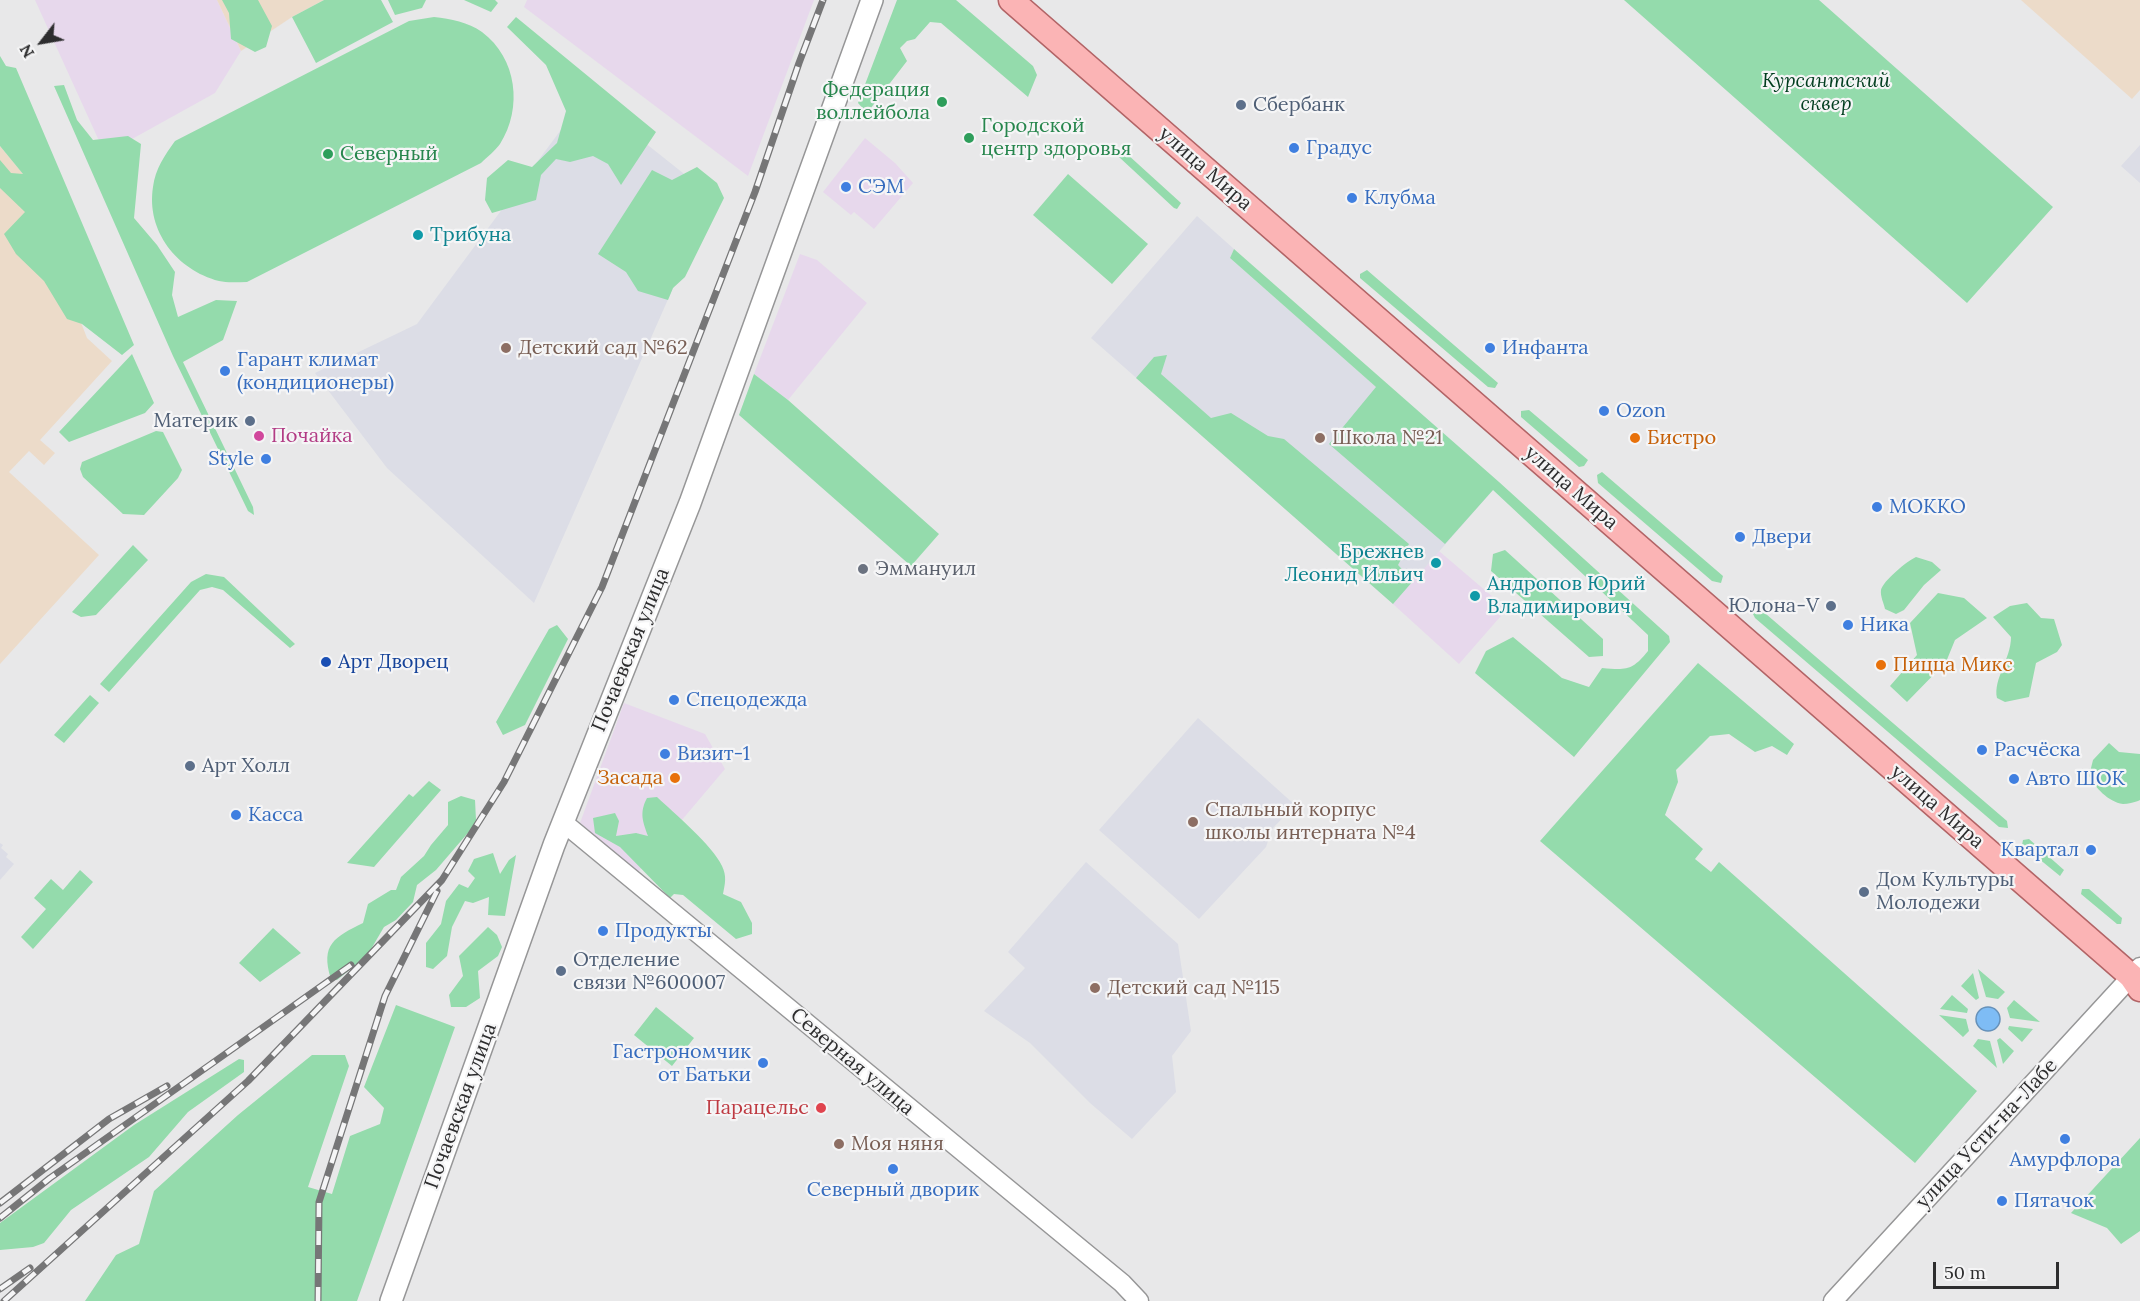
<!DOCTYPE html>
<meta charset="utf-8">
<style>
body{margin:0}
#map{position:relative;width:2140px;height:1301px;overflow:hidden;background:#e8e8e9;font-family:Lora,serif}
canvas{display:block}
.north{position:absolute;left:12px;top:12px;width:60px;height:60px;-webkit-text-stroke:4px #f5f5f6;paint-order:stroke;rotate:239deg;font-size:16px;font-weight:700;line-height:24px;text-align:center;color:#2d2d2e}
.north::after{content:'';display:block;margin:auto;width:21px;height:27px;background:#2d2d2e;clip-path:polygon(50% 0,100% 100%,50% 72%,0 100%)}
.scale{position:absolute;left:1933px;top:1262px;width:126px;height:27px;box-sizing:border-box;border:3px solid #2d2d2e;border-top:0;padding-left:8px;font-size:18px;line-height:21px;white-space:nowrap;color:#2d2d2e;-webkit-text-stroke:4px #f5f5f6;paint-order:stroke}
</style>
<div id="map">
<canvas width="2140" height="1301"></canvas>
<div class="north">N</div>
<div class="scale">50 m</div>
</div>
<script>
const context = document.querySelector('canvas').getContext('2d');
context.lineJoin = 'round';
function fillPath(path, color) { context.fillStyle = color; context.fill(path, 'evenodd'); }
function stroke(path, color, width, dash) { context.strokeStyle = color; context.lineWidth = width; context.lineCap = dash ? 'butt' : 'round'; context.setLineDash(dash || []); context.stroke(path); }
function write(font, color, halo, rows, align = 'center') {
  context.font = font + ' Lora,serif'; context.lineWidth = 4.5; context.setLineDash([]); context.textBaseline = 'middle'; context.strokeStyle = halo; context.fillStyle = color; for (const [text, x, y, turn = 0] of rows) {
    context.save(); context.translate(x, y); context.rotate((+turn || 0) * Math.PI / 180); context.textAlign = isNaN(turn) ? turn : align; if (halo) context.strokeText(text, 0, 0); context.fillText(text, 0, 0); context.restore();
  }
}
const commercial = new Path2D(`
 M 35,0 L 217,0 L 241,51 L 215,93 L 105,154 Z
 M 527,0 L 814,0 L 748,176 L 524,7 Z
 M 865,138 L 895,163 L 913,183 L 874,229 L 854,212 L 851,215 L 823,192 Z
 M 800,254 L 817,260 L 867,303 L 788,400 L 754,374 Z
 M 1439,551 L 1507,609 L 1459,664 L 1393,604 Z
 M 624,703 L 705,734 L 725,769 L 638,872 L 580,823 Z`);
const industrial = new Path2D(`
 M 217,0 L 324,0 L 292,17 L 241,51 Z
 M 2021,0 L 2140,0 L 2140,90 L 2132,99 Z
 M 0,146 L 24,175 L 87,338 L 112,361 L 40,440 L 55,453 L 44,465 L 29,451 L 9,472 L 99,555 L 0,664 Z`);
const built = new Path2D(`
 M 586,96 L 717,200 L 673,288 L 534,603 L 387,468 L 315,373 L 417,324 Z
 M 2140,145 L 2140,183 L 2121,166 Z
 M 1197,216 L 1234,249 L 1230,258 L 1493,490 L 1393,604 L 1091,338 Z
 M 1198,718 L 1295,805 L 1272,829 L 1266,847 L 1199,919 L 1099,830 Z
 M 0,843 L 3,845 L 1,848 L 8,854 L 6,857 L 14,864 L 0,880 Z
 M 1086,862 L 1178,944 L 1191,1031 L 1172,1056 L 1176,1092 L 1132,1139 L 1090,1103 L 1030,1043 L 984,1011 L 1025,968 L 1008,952 Z`);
const green = new Path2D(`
 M 222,0 L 258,0 L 272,26 L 266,47 L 255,52 L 231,39 L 229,13 Z
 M 324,0 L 381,0 L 393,22 L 316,63 L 292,17 Z
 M 388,0 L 426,0 L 422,8 L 395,15 Z
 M 464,0 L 495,0 L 498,3 L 491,12 Z
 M 897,0 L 956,0 L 1033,66 L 1037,75 L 1028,97 L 941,23 L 930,22 L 915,39 L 907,41 L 900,48 L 907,61 L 867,113 L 858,103 Z
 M 1624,0 L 1819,0 L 2053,207 L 1967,303 Z
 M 434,17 C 451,19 468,22 482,32 C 517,58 523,108 500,144 C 495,151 487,157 481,163 L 247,282 C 238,282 227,283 219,281 C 177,270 146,231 153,187 C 155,169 165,155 175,141 L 409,21 Z
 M 516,17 L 656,132 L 621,185 L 608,164 L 593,156 L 570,162 L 556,159 L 541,175 L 536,200 L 492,213 L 485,200 L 487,178 L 508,160 L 532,167 L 557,143 L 566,111 L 546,65 L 507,27 Z
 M 0,56 L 6,66 L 16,68 L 134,345 L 122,355 L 82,324 L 67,319 L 44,281 L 16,254 L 4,234 L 25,212 L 0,188 L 0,160 L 11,173 L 23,174 L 0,146 Z
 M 64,85 L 77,120 L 93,140 L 128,136 L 141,144 L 134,218 L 157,245 L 175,272 L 172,295 L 178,317 L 216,300 L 237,301 L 223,340 L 183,362 L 253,507 L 254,515 L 248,511 L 173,356 L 54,86 Z
 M 1127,154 L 1181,203 L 1177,209 L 1174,208 L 1119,157 Z
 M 697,167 L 717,183 L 724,198 L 685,277 L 673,288 L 668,300 L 638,291 L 626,272 L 598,254 L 652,170 L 672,180 Z
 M 1068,174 L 1148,244 L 1112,284 L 1033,215 Z
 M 1234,249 L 1499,482 L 1669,636 L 1670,642 L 1574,757 L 1475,673 L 1486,651 L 1513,637 L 1562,678 L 1589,687 L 1602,668 C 1626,670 1632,671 1648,651 L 1648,635 L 1493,490 L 1445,544 L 1329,444 L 1376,387 L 1230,258 Z
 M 1367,270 L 1498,383 L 1495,388 L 1488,387 L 1360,278 L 1360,274 Z
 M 132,354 L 154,403 L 145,413 L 69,442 L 59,432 Z
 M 1167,355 L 1161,374 L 1211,418 L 1231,413 L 1268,436 L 1284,439 L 1409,544 L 1398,565 L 1413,581 L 1393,604 L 1136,378 L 1154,357 Z
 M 754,374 L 788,400 L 939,534 L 911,566 L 739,415 Z
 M 1529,410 L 1588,460 L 1584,466 L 1579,467 L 1521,417 L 1521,411 Z
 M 156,431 L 163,432 L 182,470 L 178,478 L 144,515 L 123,514 L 83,477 L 80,469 L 82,462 Z
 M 1602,472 L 1723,576 L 1721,583 L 1712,581 L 1598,483 L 1597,475 Z
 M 133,545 L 148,560 L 96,615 L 81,617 L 72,612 Z
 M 1505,550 L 1603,639 L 1603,656 L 1589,657 L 1491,571 L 1493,554 Z
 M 1916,557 L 1932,562 L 1941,570 L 1924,585 L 1904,610 L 1896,614 L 1885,609 C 1884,604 1880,596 1881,590 C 1883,581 1907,561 1916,557 Z
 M 206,574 L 224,577 L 295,644 L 290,648 L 223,590 L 212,587 L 200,590 L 109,692 L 100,684 L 191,582 Z
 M 1938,593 L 1964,598 L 1987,618 L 1955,640 L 1946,662 L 1907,702 L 1890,686 L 1917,655 L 1910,623 Z
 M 2027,603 L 2041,618 L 2054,619 L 2062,645 L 2057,652 L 2036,663 L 2029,697 L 2005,702 L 1997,698 C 1993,679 2011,659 2011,637 L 1993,617 L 2010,606 Z
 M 1759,608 L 2007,821 L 2008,828 L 1999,827 L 1755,618 L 1751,610 Z
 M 557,625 L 568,639 L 525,725 L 503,735 L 496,722 L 549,629 Z
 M 1698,663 L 1794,744 L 1787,755 L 1772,746 L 1755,752 L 1729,734 L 1710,736 L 1676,770 L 1678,782 L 1665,815 L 1703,849 L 1695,859 L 1711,872 L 1719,862 L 1977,1091 L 1915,1163 L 1540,841 Z
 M 90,695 L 99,703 L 64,743 L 54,735 Z
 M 2109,743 L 2119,752 L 2140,754 L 2140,800 L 2138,801 C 2134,802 2128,804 2123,804 C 2108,802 2095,787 2089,776 L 2093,760 Z
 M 429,781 L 441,790 L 374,867 L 347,863 L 409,794 L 413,797 Z
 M 461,796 L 475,800 L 476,820 L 473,827 L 436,870 L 417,885 L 413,902 L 396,920 L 384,927 L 367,956 L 337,980 L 331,979 C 320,944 335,937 363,923 L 368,904 L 391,890 L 396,890 L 401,877 L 424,856 L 431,845 L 448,825 L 448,802 Z
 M 657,797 C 674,813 713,846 722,866 C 727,876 725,884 723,894 L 741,902 L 752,923 L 752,934 L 736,939 L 683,895 L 674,894 L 670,898 L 620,847 L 595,833 L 593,818 L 615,813 L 619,821 L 616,836 L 636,833 L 648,836 C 643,822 639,813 647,798 Z
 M 2029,839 L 2064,870 L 2060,876 L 2022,845 L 2023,840 Z
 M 493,853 L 500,874 L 509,860 L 516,855 L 505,916 L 488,915 L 489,897 L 473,903 L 465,901 L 452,927 L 447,956 L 433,969 L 426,967 L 426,943 L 441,924 L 446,901 L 459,884 L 468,888 L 475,878 L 468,871 L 474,859 Z
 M 80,870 L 93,882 L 33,949 L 21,937 L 46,909 L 34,898 L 51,879 L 63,890 Z
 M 2082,889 L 2089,889 L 2122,918 L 2121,924 L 2117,924 L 2081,894 Z
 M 488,927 L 497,935 L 502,947 L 498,956 L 478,971 L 480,998 L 466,1007 L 451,1007 L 449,995 L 463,976 L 459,956 Z
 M 273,928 L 301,953 L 260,982 L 239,963 Z
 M 1978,969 L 2005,992 L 1998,999 L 1986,997 Z
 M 1973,973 L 1979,998 L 1976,1000 L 1961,986 Z
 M 1952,995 L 1968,1009 L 1967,1013 L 1940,1009 Z
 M 2014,1000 L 2040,1022 L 2010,1018 L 2007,1008 Z
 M 396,1005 L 455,1027 L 357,1301 L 85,1301 L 116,1255 L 139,1244 L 154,1191 L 238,1115 L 312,1055 L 345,1055 L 349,1066 L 308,1187 L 332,1194 L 350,1136 L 380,1124 L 384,1108 L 364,1087 Z
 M 656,1007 L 694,1038 L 672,1066 L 634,1035 Z
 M 1939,1015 L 1966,1019 L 1969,1031 L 1963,1037 Z
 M 2009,1026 L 2033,1029 L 2022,1042 L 2008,1029 Z
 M 2000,1038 L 2014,1051 L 2003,1064 L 1997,1040 Z
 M 1978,1039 L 1990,1041 L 1997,1068 L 1973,1046 Z
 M 239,1059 L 244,1060 L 244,1072 L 188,1112 L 149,1157 L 71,1210 L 44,1243 L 33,1247 L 0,1250 L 0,1223 L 134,1125 Z
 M 2140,1138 L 2140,1231 L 2121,1244 L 2107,1228 L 2071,1213 Z`);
const water = new Path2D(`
 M1976 1019a12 12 0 1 1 24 0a12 12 0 1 1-24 0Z`);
const tertiary = new Path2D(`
 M 564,823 L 1122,1283 L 1139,1301
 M 1833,1301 L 2140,967`);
const secondary = new Path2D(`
 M 391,1301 L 554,845 L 690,503 L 872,0`);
const primary = new Path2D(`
 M 1011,0 L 2131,976 L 2140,989`);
const rail = new Path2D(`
 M 0,1203 L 109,1119 L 167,1086
 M 0,1218 L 50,1178 L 351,965
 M 0,1289 L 30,1268
 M 4,1301 L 248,1081 L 442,880 L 504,782 L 602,587 L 755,192 L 799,63 L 823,0
 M 318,1301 L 319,1202 L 385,996 L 437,891`);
const markers = [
 [942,102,6,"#2e9e5b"],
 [1241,105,6,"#5c6f8a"],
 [969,138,6,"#2e9e5b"],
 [1294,148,6,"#3f7fe0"],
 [328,154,6,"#2e9e5b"],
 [846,187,6,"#3f7fe0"],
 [1352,198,6,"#3f7fe0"],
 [418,235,6,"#0f9aa8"],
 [506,348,6,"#8d6e63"],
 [1490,348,6,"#3f7fe0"],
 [225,371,6,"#3f7fe0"],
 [1604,411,6,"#3f7fe0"],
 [250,421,6,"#5c6f8a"],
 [259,436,6,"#d1479c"],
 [1320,438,6,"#8d6e63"],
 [1635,438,6,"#e8710a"],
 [266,459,6,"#3f7fe0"],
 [1877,507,6,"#3f7fe0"],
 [1740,537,6,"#3f7fe0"],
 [1436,563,6,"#0f9aa8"],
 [863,569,6,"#6b7280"],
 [1475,596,6,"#0f9aa8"],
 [1831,606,6,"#5c6f8a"],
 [1848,625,6,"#3f7fe0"],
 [326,662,6,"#1a4fb4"],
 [1881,665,6,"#e8710a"],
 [674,700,6,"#3f7fe0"],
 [1982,750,6,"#3f7fe0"],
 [665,754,6,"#3f7fe0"],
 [190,766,6,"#5c6f8a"],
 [675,778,6,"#e8710a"],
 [2014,779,6,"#3f7fe0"],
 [236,815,6,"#3f7fe0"],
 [1193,822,6,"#8d6e63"],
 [2091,850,6,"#3f7fe0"],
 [1864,892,6,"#5c6f8a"],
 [603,931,6,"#3f7fe0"],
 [561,971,6,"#5c6f8a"],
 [1095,988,6,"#8d6e63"],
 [763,1063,6,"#3f7fe0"],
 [821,1108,6,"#e0444e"],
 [2065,1139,6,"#3f7fe0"],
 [839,1144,6,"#8d6e63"],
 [893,1169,6,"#3f7fe0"],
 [2002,1201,6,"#3f7fe0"]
];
const parkNames = [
 ["Курсантский",1826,81],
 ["сквер",1826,104]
];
const leisureNames = [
 ["Федерация",930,90,"right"],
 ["воллейбола",930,113,"right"],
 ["Городской",981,126],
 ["центр здоровья",981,149],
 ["Северный",340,154]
];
const serviceNames = [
 ["Сбербанк",1253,105],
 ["Материк",238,421,"right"],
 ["Юлона-V",1819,606,"right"],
 ["Арт Холл",202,766],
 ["Дом Культуры",1876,880],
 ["Молодежи",1876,903],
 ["Отделение",573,960],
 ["связи №600007",573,983]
];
const shopNames = [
 ["Градус",1306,148],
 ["СЭМ",858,187],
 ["Клубма",1364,198],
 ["Инфанта",1502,348],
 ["Гарант климат",237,360],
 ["(кондиционеры)",237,383],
 ["Ozon",1616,411],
 ["Style",254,459,"right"],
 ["МОККО",1889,507],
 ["Двери",1752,537],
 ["Ника",1860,625],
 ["Спецодежда",686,700],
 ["Расчёска",1994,750],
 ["Визит-1",677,754],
 ["Авто ШОК",2026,779],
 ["Касса",248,815],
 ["Квартал",2079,850,"right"],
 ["Продукты",615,931],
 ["Гастрономчик",751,1052,"right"],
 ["от Батьки",751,1075,"right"],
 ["Амурфлора",2065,1160,"center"],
 ["Северный дворик",893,1190,"center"],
 ["Пятачок",2014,1201]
];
const streetNames = [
 ["улица Мира",1205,169,41],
 ["улица Мира",1571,488,41],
 ["Почаевская улица",631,650,-68],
 ["улица Мира",1937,807,41],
 ["Северная улица",852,1062,40],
 ["Почаевская улица",461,1106,-70],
 ["улица Усти-на-Лабе",1987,1134,-47]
];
const cultureNames = [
 ["Трибуна",430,235],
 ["Брежнев",1424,552,"right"],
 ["Леонид Ильич",1424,575,"right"],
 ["Андропов Юрий",1487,584],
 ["Владимирович",1487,607]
];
const educationNames = [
 ["Детский сад №62",518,348],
 ["Школа №21",1332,438],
 ["Cпальный корпус",1205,810],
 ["школы интерната №4",1205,833],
 ["Детский сад №115",1107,988],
 ["Моя няня",851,1144]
];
const hotelNames = [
 ["Почайка",271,436]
];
const foodNames = [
 ["Бистро",1647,438],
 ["Пицца Микс",1893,665],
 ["Засада",663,778,"right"]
];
const worshipNames = [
 ["Эммануил",875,569]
];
const transitNames = [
 ["Арт Дворец",338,662]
];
const healthNames = [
 ["Парацельс",809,1108]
];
fillPath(commercial, '#e7d8ec');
fillPath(industrial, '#ecdbc9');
fillPath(built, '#dcdde6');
fillPath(green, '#94dbac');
fillPath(water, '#7ebcf5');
stroke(water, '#6691b9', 1.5);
stroke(tertiary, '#969697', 21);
stroke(secondary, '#969697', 24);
stroke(primary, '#b26466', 27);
stroke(tertiary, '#fff', 18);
stroke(secondary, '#fff', 21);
stroke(primary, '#fbb4b5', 24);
stroke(rail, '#767677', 7);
stroke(rail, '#f5f5f6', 4.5, [14]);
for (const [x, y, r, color] of markers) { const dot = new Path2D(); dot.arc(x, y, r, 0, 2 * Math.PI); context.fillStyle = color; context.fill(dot); stroke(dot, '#f5f5f6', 2); }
write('italic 20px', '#003d1e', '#f5f5f6', parkNames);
write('20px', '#27864d', '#f5f5f6', leisureNames, 'left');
write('20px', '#4e5e75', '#f5f5f6', serviceNames, 'left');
write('20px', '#366cbe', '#f5f5f6', shopNames, 'left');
write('20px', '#2d2d2e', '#f5f5f6', streetNames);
write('20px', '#0d838f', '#f5f5f6', cultureNames, 'left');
write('20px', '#785e54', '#f5f5f6', educationNames, 'left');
write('20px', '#b23c85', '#f5f5f6', hotelNames, 'left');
write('20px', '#c56008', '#f5f5f6', foodNames, 'left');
write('20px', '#5b616d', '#f5f5f6', worshipNames, 'left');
write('20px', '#164399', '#f5f5f6', transitNames, 'left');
write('20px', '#be3a42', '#f5f5f6', healthNames, 'right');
</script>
